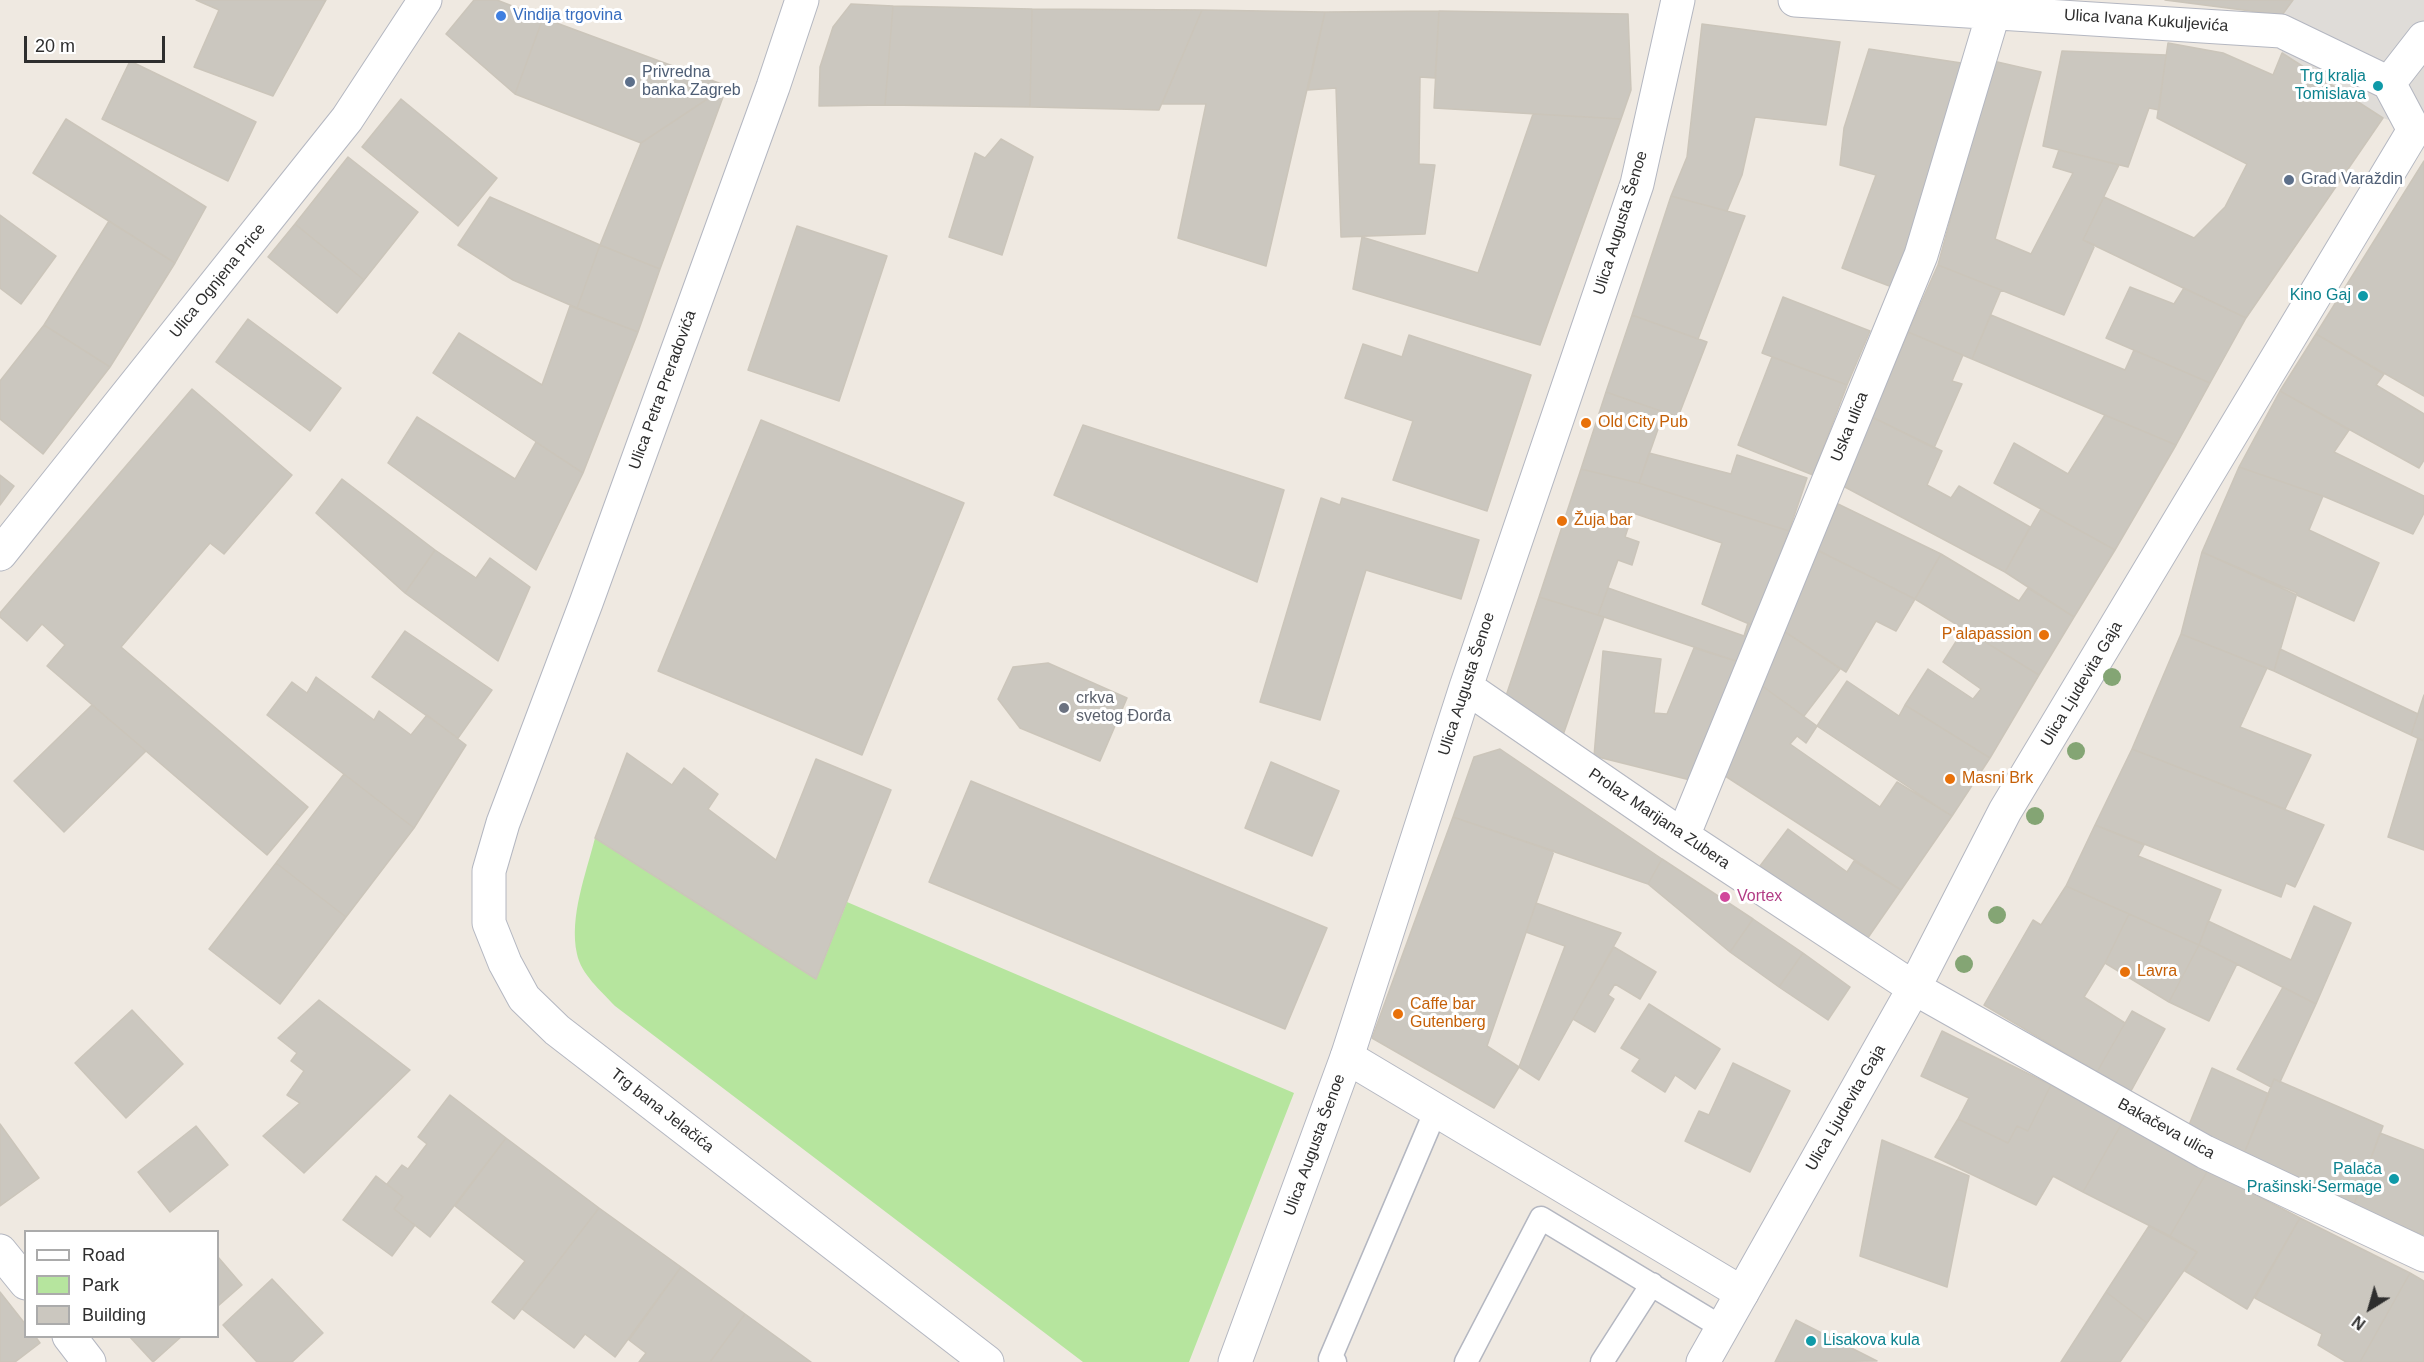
<!DOCTYPE html>
<meta charset="utf-8">
<style>
body{margin:0}
#map{position:relative;width:2424px;height:1362px;overflow:hidden;background:#efe9e1;font-family:Helvetica,sans-serif}
canvas{display:block}
.legend{position:absolute;left:24px;top:1230px;width:195px;height:108px;box-sizing:border-box;background:#fff;border:2px solid #ababab;margin:0;padding:8px 10px;list-style:none;font-size:18px;color:#2e2e2e}
.legend li{display:flex;align-items:center;gap:12px;height:30px}
.legend b{width:30px;border:2px solid #ababab}
.north{position:absolute;left:2340px;top:1278px;width:60px;height:60px;-webkit-text-stroke:4px #fff;paint-order:stroke;rotate:217deg;font-size:16px;font-weight:700;line-height:24px;text-align:center;color:#2e2e2e}
.north::after{content:'';display:block;margin:auto;width:21px;height:27px;background:#2e2e2e;clip-path:polygon(50% 0,100% 100%,50% 72%,0 100%)}
.scale{position:absolute;left:24px;top:36px;width:141px;height:27px;box-sizing:border-box;border:3px solid #2e2e2e;border-top:0;padding-left:8px;font-size:18px;line-height:21px;white-space:nowrap;color:#2e2e2e;-webkit-text-stroke:4px #fff;paint-order:stroke}
</style>
<div id="map">
<canvas width="2424" height="1362"></canvas>
<ul class="legend">
<li><b style="height:8px;background:#fff"></b>Road</li>
<li><b style="height:16px;background:#b6e59e"></b>Park</li>
<li><b style="height:16px;background:#cbc7bf"></b>Building</li>
</ul>
<div class="north">N</div>
<div class="scale">20 m</div>
</div>
<script>
const context = document.querySelector('canvas').getContext('2d');
context.lineJoin = 'round';
function fillPath(path, color) { context.fillStyle = color; context.fill(path, 'evenodd'); }
function stroke(path, color, width, dash) { context.strokeStyle = color; context.lineWidth = width; context.lineCap = dash ? 'butt' : 'round'; context.setLineDash(dash || []); context.stroke(path); }
function write(font, color, halo, rows, align = 'center') {
  context.font = font + ' Helvetica,sans-serif'; context.lineWidth = 6; context.setLineDash([]); context.textBaseline = 'middle'; context.strokeStyle = halo; context.fillStyle = color; for (const [text, x, y, turn = 0] of rows) {
    context.save(); context.translate(x, y); context.rotate((+turn || 0) * Math.PI / 180); context.textAlign = isNaN(turn) ? turn : align; if (halo) context.strokeText(text, 0, 0); context.fillText(text, 0, 0); context.restore();
  }
}
const green = new Path2D(`
 M 595,838 L 816,979 L 847,902 L 1294,1093 L 1189,1362 L 1083,1362 L 615,1006 C 601,991 581,974 577,954 C 569,917 586,874 595,838 Z`);
const plaza = new Path2D(`
 M 2293,0 L 2424,0 L 2424,133 L 2383,118 L 2282,53 L 2282,15 Z`);
const building = new Path2D(`
 M 196,0 L 326,0 L 273,96 L 194,67 L 219,10 Z
 M 474,0 L 497,0 L 543,18 L 515,94 L 446,34 Z
 M 2165,0 L 2293,0 L 2282,15 Z
 M 851,4 L 893,6 L 885,105 L 819,106 L 820,67 L 833,27 Z
 M 893,6 L 1032,9 L 1030,107 L 885,105 Z
 M 1032,9 L 1202,10 L 1159,110 L 1030,107 Z
 M 1202,10 L 1325,12 L 1266,266 L 1178,238 L 1206,104 L 1162,104 Z
 M 1439,11 L 1628,14 L 1631,90 L 1621,119 L 1434,108 Z
 M 1439,11 L 1435,78 L 1420,77 L 1419,164 L 1435,165 L 1425,234 L 1341,237 L 1336,88 L 1308,90 L 1325,12 Z
 M 543,18 L 727,86 L 641,143 L 515,94 Z
 M 1702,24 L 1840,42 L 1826,125 L 1755,117 L 1742,175 L 1727,211 L 1671,196 L 1687,157 Z
 M 2168,43 L 2223,53 L 2273,75 L 2282,53 L 2383,118 L 2246,318 L 2083,240 L 2104,197 L 2194,238 L 2225,207 L 2247,164 L 2157,118 Z
 M 1869,49 L 1968,64 L 1922,214 L 1892,287 L 1842,268 L 1876,175 L 1840,165 L 1844,128 Z
 M 2062,51 L 2166,55 L 2159,110 L 2149,108 L 2128,167 L 2043,146 Z
 M 130,61 L 256,122 L 228,181 L 102,119 Z
 M 1993,61 L 2041,72 L 1995,239 L 2031,254 L 2073,173 L 2053,167 L 2059,150 L 2119,165 L 2083,240 L 2095,245 L 2064,315 L 1938,265 Z
 M 727,86 L 660,269 L 600,245 L 641,143 Z
 M 401,99 L 497,178 L 458,226 L 362,147 Z
 M 1533,114 L 1621,119 L 1540,345 L 1353,289 L 1362,237 L 1478,273 Z
 M 66,119 L 206,207 L 175,263 L 33,173 Z
 M 1001,139 L 1033,157 L 1002,255 L 949,237 L 975,153 L 985,158 Z
 M 348,157 L 418,212 L 364,280 L 295,224 Z
 M 2424,161 L 2424,396 L 2316,334 Z
 M 1671,196 L 1745,216 L 1698,339 L 1632,315 Z
 M 490,197 L 600,245 L 577,308 L 513,280 L 458,245 Z
 M 0,215 L 56,256 L 21,304 L 0,288 Z
 M 109,221 L 175,263 L 110,367 L 44,325 Z
 M 295,224 L 364,280 L 337,313 L 268,257 Z
 M 797,226 L 887,256 L 839,401 L 748,370 Z
 M 600,245 L 660,269 L 638,332 L 577,308 Z
 M 1938,265 L 2001,290 L 1972,359 L 1908,332 Z
 M 2130,287 L 2174,304 L 2184,288 L 2246,318 L 2210,383 L 2106,338 Z
 M 1783,297 L 1870,331 L 1847,385 L 1762,353 Z
 M 570,306 L 638,332 L 583,473 L 433,373 L 459,333 L 542,385 Z
 M 1632,315 L 1707,342 L 1678,417 L 1606,392 Z
 M 1991,315 L 2125,370 L 2134,350 L 2210,383 L 2176,445 L 1972,359 Z
 M 248,319 L 341,388 L 310,431 L 216,362 Z
 M 44,325 L 110,367 L 43,454 L 0,419 L 0,381 Z
 M 1908,332 L 1963,355 L 1952,381 L 1962,384 L 1934,448 L 1872,417 Z
 M 2316,334 L 2384,374 L 2376,385 L 2424,414 L 2424,460 L 2419,468 L 2280,391 Z
 M 1409,335 L 1531,375 L 1487,511 L 1393,480 L 1413,421 L 1345,398 L 1363,344 L 1402,357 Z
 M 1772,357 L 1847,385 L 1813,475 L 1738,445 Z
 M 192,389 L 292,475 L 224,554 L 210,543 L 121,647 L 308,807 L 267,855 L 47,666 L 65,645 L 42,624 L 27,641 L 0,617 L 0,613 Z
 M 2280,391 L 2349,430 L 2334,452 L 2424,496 L 2424,513 L 2413,534 L 2323,496 L 2239,467 Z
 M 1606,392 L 1664,412 L 1639,483 L 1581,469 Z
 M 2105,415 L 2176,445 L 2115,550 L 1994,483 L 2014,443 L 2068,474 Z
 M 417,417 L 515,479 L 536,442 L 583,473 L 536,570 L 388,463 Z
 M 1872,417 L 1942,451 L 1927,485 L 1951,498 L 1959,486 L 2030,527 L 2005,572 L 1843,486 Z
 M 761,420 L 964,503 L 862,755 L 658,671 Z
 M 1083,425 L 1284,490 L 1257,582 L 1054,495 Z
 M 1649,453 L 1731,474 L 1737,455 L 1807,478 L 1789,531 L 1639,483 Z
 M 2239,467 L 2323,496 L 2309,530 L 2379,563 L 2354,621 L 2202,552 Z
 M 1581,469 L 1639,483 L 1789,531 L 1754,626 L 1702,604 L 1722,543 L 1633,513 L 1625,537 L 1639,542 L 1632,565 L 1618,560 L 1598,615 L 1539,597 Z
 M 0,475 L 14,486 L 0,505 Z
 M 342,479 L 435,550 L 405,593 L 316,513 Z
 M 1321,498 L 1340,505 L 1342,498 L 1479,540 L 1461,599 L 1366,570 L 1320,720 L 1260,702 Z
 M 1838,504 L 1941,554 L 1915,599 L 1817,550 Z
 M 2041,509 L 2115,550 L 2074,617 L 2005,572 Z
 M 435,550 L 476,578 L 490,558 L 530,587 L 498,661 L 405,593 Z
 M 1817,550 L 1915,599 L 1896,631 L 1876,621 L 1846,672 L 1782,630 Z
 M 2202,552 L 2297,593 L 2274,671 L 2181,634 Z
 M 1941,554 L 2019,601 L 2028,588 L 2074,617 L 2039,675 L 1915,599 Z
 M 1608,588 L 1744,636 L 1748,623 L 1754,626 L 1739,662 L 1598,615 Z
 M 1539,597 L 1604,617 L 1562,738 L 1506,696 Z
 M 1964,629 L 2039,675 L 1990,758 L 1905,705 L 1928,669 L 1973,699 L 1981,689 L 1943,662 Z
 M 1782,630 L 1840,669 L 1804,716 L 1758,683 Z
 M 405,631 L 492,690 L 458,738 L 372,677 Z
 M 2181,634 L 2267,668 L 2240,727 L 2311,755 L 2285,809 L 2132,749 Z
 M 1694,648 L 1739,662 L 1690,780 L 1594,756 L 1603,651 L 1661,659 L 1654,713 L 1667,714 Z
 M 2280,649 L 2418,714 L 2411,735 L 2274,671 Z
 M 1048,663 L 1127,698 L 1100,761 L 1020,728 L 998,699 L 1013,667 Z
 M 316,677 L 374,720 L 379,711 L 411,735 L 427,715 L 466,745 L 414,828 L 267,715 L 292,682 L 307,693 Z
 M 1847,681 L 1899,716 L 1905,705 L 1990,758 L 1952,816 L 1817,726 Z
 M 1758,683 L 1817,726 L 1806,743 L 1797,736 L 1790,744 L 1880,807 L 1897,782 L 1952,816 L 1901,890 L 1719,772 Z
 M 2424,695 L 2424,741 L 2411,735 Z
 M 92,705 L 146,751 L 64,832 L 14,781 Z
 M 2418,738 L 2424,741 L 2424,850 L 2388,837 Z
 M 1500,749 L 1662,859 L 1648,884 L 1453,817 L 1474,757 Z
 M 2132,749 L 2324,825 L 2295,887 L 2286,883 L 2281,897 L 2095,825 Z
 M 627,753 L 672,785 L 684,768 L 718,794 L 708,809 L 776,860 L 816,759 L 891,790 L 816,979 L 595,838 Z
 M 1271,762 L 1339,791 L 1312,856 L 1245,828 Z
 M 344,774 L 414,828 L 346,917 L 276,863 Z
 M 971,781 L 1327,928 L 1285,1029 L 929,882 Z
 M 1453,817 L 1554,851 L 1487,1046 L 1519,1067 L 1494,1108 L 1372,1038 Z
 M 2095,825 L 2144,845 L 2138,856 L 2221,890 L 2199,945 L 2066,886 Z
 M 1788,829 L 1847,872 L 1854,861 L 1901,890 L 1865,942 L 1760,866 Z
 M 1662,859 L 1753,919 L 1730,952 L 1648,884 Z
 M 276,863 L 346,917 L 280,1004 L 209,949 Z
 M 2066,886 L 2129,914 L 2105,963 L 2084,997 L 2125,1023 L 2097,1072 L 1984,1005 L 2033,920 L 2041,925 Z
 M 1536,903 L 1621,933 L 1539,1080 L 1519,1067 L 1565,946 L 1526,932 Z
 M 2314,906 L 2351,923 L 2316,1004 L 2199,945 L 2208,921 L 2291,960 Z
 M 2129,914 L 2199,945 L 2169,1002 L 2105,963 Z
 M 1753,919 L 1803,953 L 1779,987 L 1730,952 Z
 M 2199,945 L 2237,964 L 2209,1021 L 2169,1002 Z
 M 1614,947 L 1656,972 L 1640,999 L 1615,984 L 1608,995 L 1614,999 L 1595,1032 L 1573,1019 Z
 M 1803,953 L 1850,987 L 1828,1020 L 1779,987 Z
 M 2283,987 L 2316,1004 L 2280,1082 L 2274,1079 L 2271,1087 L 2237,1069 Z
 M 319,1000 L 410,1070 L 304,1173 L 263,1136 L 300,1103 L 287,1095 L 304,1071 L 291,1061 L 297,1053 L 278,1038 Z
 M 1649,1004 L 1720,1049 L 1695,1089 L 1675,1075 L 1665,1092 L 1632,1071 L 1640,1059 L 1621,1048 Z
 M 132,1010 L 183,1064 L 126,1118 L 75,1063 Z
 M 2132,1011 L 2165,1029 L 2131,1091 L 2097,1072 Z
 M 1942,1031 L 2051,1085 L 2028,1131 L 2017,1126 L 2008,1143 L 1958,1119 L 1969,1098 L 1921,1076 Z
 M 1733,1063 L 1790,1091 L 1750,1172 L 1685,1141 L 1699,1111 L 1709,1115 Z
 M 2212,1068 L 2269,1094 L 2243,1156 L 2187,1130 Z
 M 2274,1079 L 2383,1126 L 2353,1207 L 2243,1156 Z
 M 2051,1085 L 2122,1123 L 2083,1192 L 2053,1176 L 2036,1205 L 1935,1157 L 1958,1119 L 2008,1143 L 2017,1126 L 2028,1131 Z
 M 450,1095 L 506,1138 L 430,1237 L 394,1209 L 403,1197 L 387,1184 L 402,1165 L 408,1169 L 427,1144 L 418,1137 Z
 M 2122,1123 L 2208,1170 L 2170,1236 L 2083,1192 Z
 M 0,1124 L 39,1178 L 0,1206 Z
 M 196,1126 L 228,1165 L 170,1212 L 138,1172 Z
 M 2380,1133 L 2424,1150 L 2424,1235 L 2353,1207 Z
 M 506,1138 L 599,1208 L 514,1319 L 492,1302 L 525,1261 L 455,1206 Z
 M 1882,1140 L 1969,1176 L 1947,1287 L 1860,1256 Z
 M 2208,1170 L 2300,1218 L 2247,1309 L 2185,1271 L 2197,1252 L 2170,1236 Z
 M 376,1176 L 403,1197 L 394,1209 L 415,1225 L 392,1256 L 343,1220 Z
 M 599,1208 L 681,1267 L 615,1357 L 585,1334 L 574,1348 L 522,1309 Z
 M 2300,1218 L 2410,1273 L 2360,1362 L 2346,1362 L 2318,1345 L 2322,1334 L 2255,1298 Z
 M 2149,1226 L 2197,1252 L 2147,1323 L 2106,1292 Z
 M 218,1257 L 242,1285 L 218,1306 Z
 M 681,1267 L 745,1314 L 710,1362 L 639,1362 L 646,1353 L 629,1340 Z
 M 2410,1273 L 2424,1281 L 2424,1362 L 2360,1362 Z
 M 272,1279 L 323,1333 L 292,1362 L 257,1362 L 223,1325 Z
 M 0,1292 L 26,1325 L 26,1336 L 35,1336 L 40,1343 L 15,1362 L 0,1362 Z
 M 2106,1292 L 2147,1323 L 2120,1362 L 2061,1362 Z
 M 745,1314 L 811,1362 L 710,1362 Z
 M 1796,1320 L 1877,1361 L 1775,1362 Z
 M 129,1336 L 182,1336 L 153,1362 Z`);
const service = new Path2D(`
 M 1335,1362 L 1330,1359 L 1436,1110
 M 1466,1362 L 1541,1218 L 1723,1328
 M 1602,1362 L 1652,1284`);
const pedestrian = new Path2D(`
 M 1795,0 L 2281,31 L 2389,83 L 2424,38
 M 1466,687 L 1683,836 L 1914,988 L 2205,1152 L 2424,1255
 M 1683,836 L 1921,255 L 1994,11
 M 1347,1057 L 1466,687 L 1637,184 L 1678,0
 M 1742,1293 L 1914,988 L 2005,811 L 2414,130 L 2389,83`);
const minor = new Path2D(`
 M 0,554 L 347,119 L 425,0
 M 0,1251 L 26,1283
 M 69,1336 L 89,1362
 M 1235,1362 L 1347,1057 L 1742,1293 L 1703,1362`);
const secondary = new Path2D(`
 M 802,0 L 773,87 L 586,603 L 503,823 L 489,871 L 489,923 L 505,963 L 524,998 L 557,1030 L 987,1362`);
const trees = [
 [2112,677],
 [2076,751],
 [2035,816],
 [1997,915],
 [1964,964]
];
const markers = [
 [501,16,6,"#3f7fe0"],
 [630,82,6,"#5c6f8a"],
 [2378,86,6,"#0f9aa8"],
 [2289,180,6,"#5c6f8a"],
 [2363,296,6,"#0f9aa8"],
 [1586,423,6,"#e8710a"],
 [1562,521,6,"#e8710a"],
 [2044,635,6,"#e8710a"],
 [1064,708,6,"#6b7280"],
 [1950,779,6,"#e8710a"],
 [1725,897,6,"#d1479c"],
 [2125,972,6,"#e8710a"],
 [1398,1014,6,"#e8710a"],
 [2394,1179,6,"#0f9aa8"],
 [1811,1341,6,"#0f9aa8"]
];
const shopNames = [
 ["Vindija trgovina",513,16]
];
const streetNames = [
 ["Ulica Ivana Kukuljevića",2146,21,4],
 ["Ulica Augusta Šenoe",1621,223,-73],
 ["Ulica Ognjena Price",218,281,-51],
 ["Ulica Petra Preradovića",663,390,-70],
 ["Uska ulica",1850,427,-68],
 ["Ulica Augusta Šenoe",1467,684,-72],
 ["Ulica Ljudevita Gaja",2082,684,-59],
 ["Prolaz Marijana Zubera",1659,819,34],
 ["Ulica Ljudevita Gaja",1846,1108,-60],
 ["Trg bana Jelačića",662,1111,38],
 ["Bakačeva ulica",2166,1129,29],
 ["Ulica Augusta Šenoe",1315,1145,-70]
];
const serviceNames = [
 ["Privredna",642,73],
 ["banka Zagreb",642,91],
 ["Grad Varaždin",2301,180]
];
const cultureNames = [
 ["Trg kralja",2366,77],
 ["Tomislava",2366,95],
 ["Kino Gaj",2351,296],
 ["Palača",2382,1170],
 ["Prašinski-Sermage",2382,1188],
 ["Lisakova kula",1823,1341,"left"]
];
const foodNames = [
 ["Old City Pub",1598,423],
 ["Žuja bar",1574,521],
 ["P'alapassion",2032,635,"right"],
 ["Masni Brk",1962,779],
 ["Lavra",2137,972],
 ["Caffe bar",1410,1005],
 ["Gutenberg",1410,1023]
];
const worshipNames = [
 ["crkva",1076,699],
 ["svetog Đorđa",1076,717]
];
const hotelNames = [
 ["Vortex",1737,897]
];
fillPath(green, '#b6e59e');
fillPath(plaza, '#dfdcd8');
fillPath(building, '#cbc7bf');
stroke(building, '#cbc5ba', 1.5);
stroke(service, '#b4b7c1', 25);
stroke(pedestrian, '#b4b7c1', 35);
stroke(minor, '#b4b7c1', 35);
stroke(secondary, '#b4b7c1', 35);
stroke(service, '#fff', 22);
stroke(pedestrian, '#fff', 33);
stroke(minor, '#fff', 33);
stroke(secondary, '#fff', 33);
context.fillStyle = '#84a574';
for (const [x, y] of trees) { context.beginPath(); context.arc(x, y, 9, 0, 2 * Math.PI); context.fill(); }
for (const [x, y, r, color] of markers) { const dot = new Path2D(); dot.arc(x, y, r, 0, 2 * Math.PI); context.fillStyle = color; context.fill(dot); stroke(dot, '#fff', 2); }
write('16px', '#366cbe', '#fff', shopNames, 'left');
write('16px', '#2e2e2e', '#fff', streetNames);
write('16px', '#4e5e75', '#fff', serviceNames, 'left');
write('16px', '#0d838f', '#fff', cultureNames, 'right');
write('16px', '#c56008', '#fff', foodNames, 'left');
write('16px', '#5b616d', '#fff', worshipNames, 'left');
write('16px', '#b23c85', '#fff', hotelNames, 'left');
</script>
